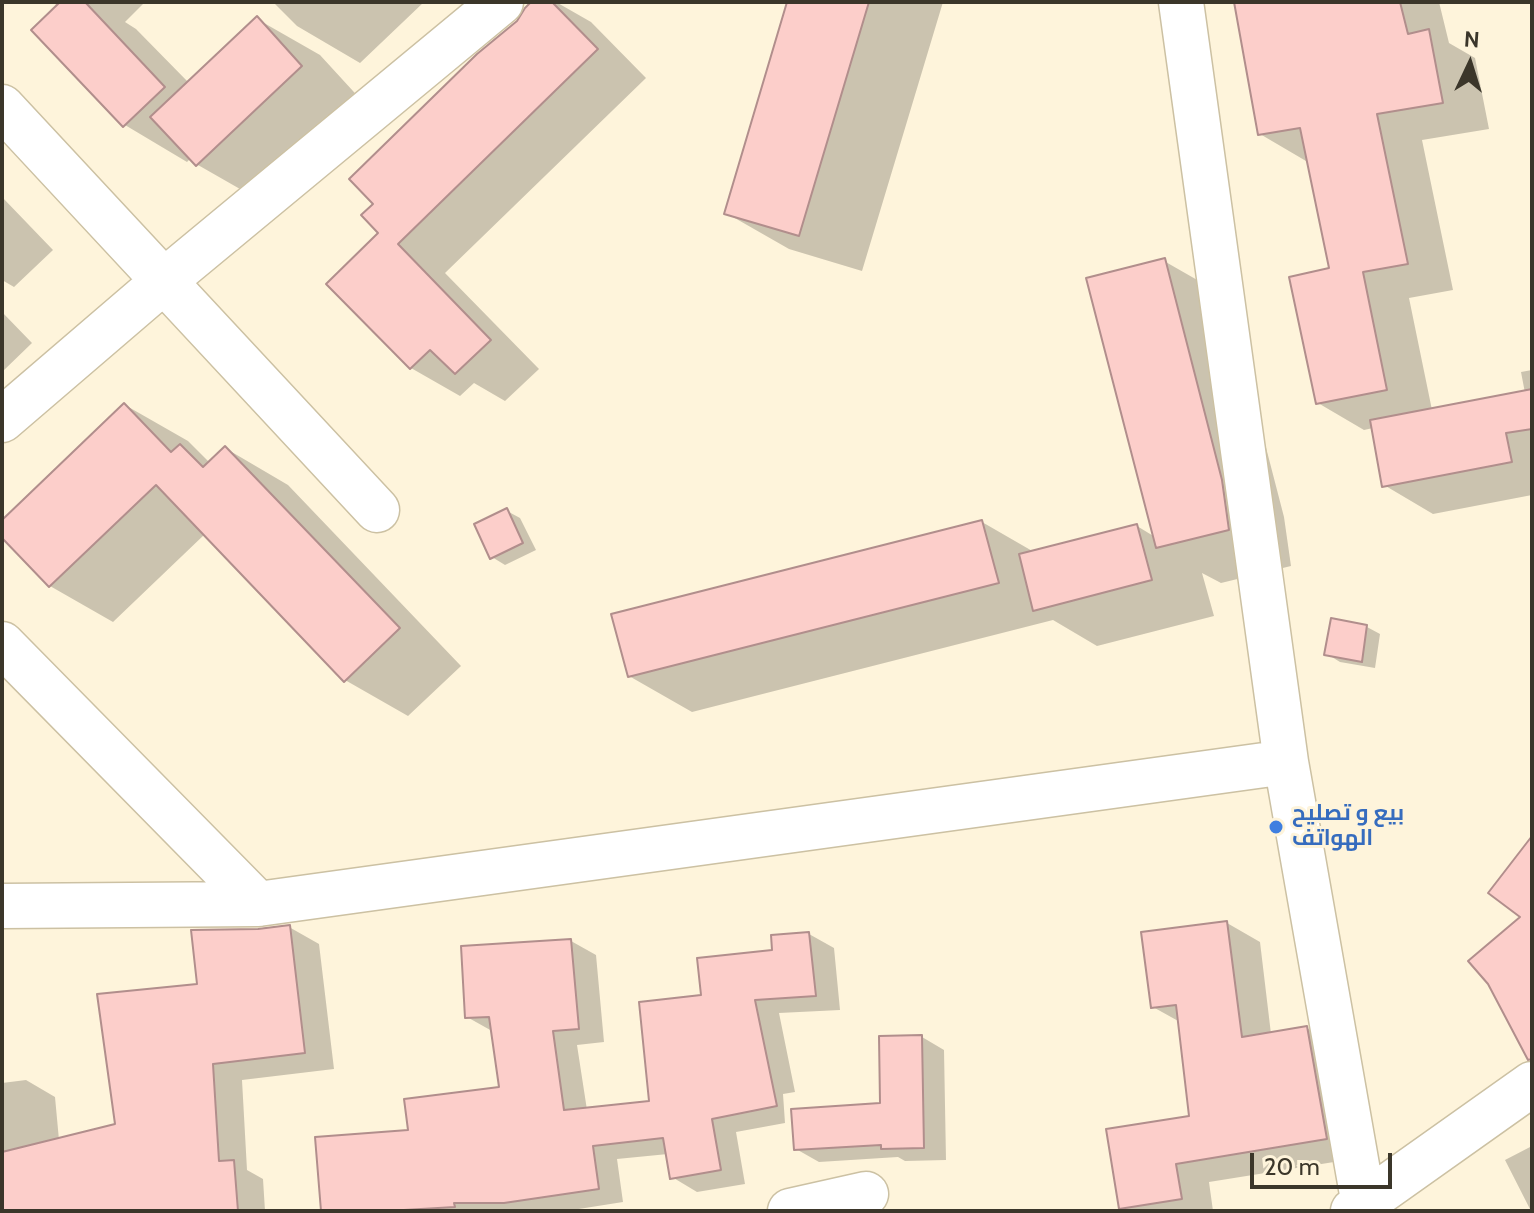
<!DOCTYPE html>
<meta charset="utf-8">
<style>
body{margin:0}
#map{position:relative;width:1534px;height:1213px;overflow:hidden;background:#fef4db;font-family:Cabin,sans-serif}
canvas{display:block}
.frame{position:absolute;inset:0;border:4px solid #3b362a;pointer-events:none}
.north{position:absolute;left:1430px;top:24px;width:80px;height:80px;-webkit-text-stroke:6px #fef4db;paint-order:stroke;rotate:4deg;font-size:22px;font-weight:700;line-height:32px;text-align:center;color:#3b362a}
.north::after{content:'';display:block;margin:auto;width:28px;height:36px;background:#3b362a;clip-path:polygon(50% 0,100% 100%,50% 72%,0 100%)}
.scale{position:absolute;left:1250px;top:1153px;width:142px;height:36px;box-sizing:border-box;border:4px solid #3b362a;border-top:0;padding-left:10px;font-size:24px;line-height:28px;white-space:nowrap;color:#3b362a;-webkit-text-stroke:6px #fef4db;paint-order:stroke}
</style>
<div id="map">
<canvas width="1534" height="1213"></canvas>
<div class="frame"></div>
<div class="north">N</div>
<div class="scale">20 m</div>
</div>
<script>
const context = document.querySelector('canvas').getContext('2d');
context.lineJoin = 'round';
function fillPath(path, color) { context.fillStyle = color; context.fill(path, 'evenodd'); }
function stroke(path, color, width, dash) { context.strokeStyle = color; context.lineWidth = width; context.lineCap = dash ? 'butt' : 'round'; context.setLineDash(dash || []); context.stroke(path); }
function write(font, color, halo, rows, align = 'center') {
  context.font = font + ' Cabin,Cairo,sans-serif'; context.lineWidth = 6; context.setLineDash([]); context.textBaseline = 'middle'; context.strokeStyle = halo; context.fillStyle = color; for (const [text, x, y, turn = 0] of rows) {
    context.save(); context.translate(x, y); context.rotate((+turn || 0) * Math.PI / 180); context.textAlign = isNaN(turn) ? turn : align; if (halo) context.strokeText(text, 0, 0); context.fillText(text, 0, 0); context.restore();
  }
}
const shadow = new Path2D(`
 M 51,2 L 145,2 L 125,22 L 136,29 L 189,83 L 257,19 L 320,55 L 364,103 L 261,201 L 198,165 L 191,158 L 187,162 L 125,125 L 59,6 Z
 M 273,2 L 424,2 L 360,63 L 297,26 Z
 M 534,2 L 556,2 L 591,22 L 646,78 L 445,273 L 539,369 L 505,401 L 474,383 L 460,396 L 411,368 L 329,284 L 381,233 L 376,204 Z
 M 789,2 L 943,2 L 862,271 L 789,249 L 726,213 Z
 M 1236,2 L 1439,2 L 1449,43 L 1475,58 L 1489,129 L 1422,140 L 1453,290 L 1409,298 L 1432,410 L 1525,393 L 1521,372 L 1532,370 L 1532,495 L 1433,514 L 1384,485 L 1373,428 L 1364,430 L 1318,403 L 1331,270 L 1309,160 L 1306,161 L 1260,134 Z
 M 2,197 L 53,250 L 14,287 L 2,280 Z
 M 1164,261 L 1227,297 L 1284,517 L 1291,566 L 1221,583 L 1202,573 L 1214,616 L 1097,646 L 1053,620 L 692,712 L 629,676 L 982,522 L 1034,552 L 1137,526 L 1155,537 Z
 M 2,312 L 32,343 L 2,372 Z
 M 125,405 L 188,441 L 210,463 L 225,448 L 288,485 L 461,666 L 408,716 L 345,680 L 205,534 L 113,622 L 50,586 L 2,536 L 2,522 Z
 M 507,511 L 520,518 L 536,550 L 505,565 L 492,557 Z
 M 1367,627 L 1380,634 L 1375,668 L 1340,662 L 1327,654 Z
 M 1227,923 L 1260,942 L 1271,1034 L 1307,1028 L 1340,1047 L 1359,1158 L 1209,1182 L 1213,1211 L 1126,1211 L 1120,1208 L 1192,1118 L 1180,1022 L 1153,1007 Z
 M 289,927 L 319,944 L 334,1069 L 242,1080 L 247,1170 L 263,1179 L 265,1211 L 2,1211 L 2,1083 L 26,1080 L 55,1097 L 59,1140 L 118,1125 L 199,986 L 259,931 Z
 M 809,934 L 834,948 L 840,1010 L 779,1013 L 795,1092 L 783,1094 L 785,1123 L 736,1132 L 745,1184 L 697,1192 L 672,1177 L 668,1154 L 617,1159 L 623,1202 L 566,1211 L 323,1211 L 410,1131 L 501,1089 L 492,1031 L 467,1017 L 571,941 L 596,955 L 604,1042 L 577,1045 L 587,1110 L 652,1103 L 703,997 L 775,952 Z
 M 922,1037 L 944,1050 L 946,1160 L 905,1161 L 898,1157 L 819,1162 L 796,1149 L 882,1105 Z
 M 1532,1146 L 1532,1211 L 1531,1211 L 1505,1160 Z`);
const building = new Path2D(`
 M 60,2 L 85,2 L 165,87 L 123,127 L 31,30 Z
 M 531,2 L 552,2 L 598,49 L 398,244 L 491,340 L 455,374 L 430,350 L 410,369 L 326,284 L 378,233 L 361,215 L 373,204 L 349,179 L 477,54 L 517,21 L 525,8 Z
 M 787,2 L 869,2 L 799,236 L 724,214 Z
 M 1234,2 L 1400,2 L 1408,34 L 1429,29 L 1443,103 L 1377,114 L 1408,264 L 1363,272 L 1387,390 L 1316,404 L 1289,277 L 1329,268 L 1300,128 L 1258,135 Z
 M 257,16 L 302,66 L 196,166 L 150,117 Z
 M 1165,258 L 1222,480 L 1229,530 L 1156,548 L 1086,278 Z
 M 1532,389 L 1532,429 L 1506,433 L 1512,462 L 1382,487 L 1370,420 Z
 M 124,403 L 171,452 L 180,444 L 203,467 L 225,446 L 400,628 L 344,682 L 156,485 L 49,587 L 2,538 L 2,520 Z
 M 507,508 L 523,543 L 490,559 L 474,524 Z
 M 982,520 L 999,583 L 628,677 L 611,614 Z
 M 1137,524 L 1152,580 L 1033,611 L 1019,554 Z
 M 1331,618 L 1367,625 L 1362,662 L 1324,655 Z
 M 1532,836 L 1532,1059 L 1528,1060 L 1488,984 L 1468,961 L 1520,917 L 1488,893 Z
 M 1227,921 L 1242,1037 L 1307,1026 L 1327,1139 L 1176,1164 L 1182,1199 L 1119,1209 L 1106,1129 L 1189,1116 L 1176,1005 L 1151,1008 L 1141,932 Z
 M 290,925 L 305,1053 L 213,1064 L 219,1161 L 234,1160 L 238,1211 L 2,1211 L 2,1152 L 115,1124 L 97,994 L 197,984 L 191,930 L 258,929 Z
 M 809,932 L 816,996 L 755,1000 L 777,1106 L 712,1119 L 721,1170 L 670,1179 L 663,1138 L 593,1146 L 599,1189 L 504,1203 L 454,1203 L 455,1207 L 387,1211 L 321,1211 L 315,1137 L 408,1130 L 404,1099 L 499,1087 L 489,1017 L 465,1018 L 461,946 L 571,939 L 579,1029 L 553,1031 L 564,1110 L 649,1101 L 639,1002 L 701,995 L 697,958 L 772,950 L 771,935 Z
 M 922,1035 L 924,1148 L 881,1149 L 881,1145 L 794,1150 L 791,1109 L 880,1103 L 879,1036 Z`);
const minor = new Path2D(`
 M 1181,2 L 1286,762 L 1365,1211
 M 2,107 L 377,510
 M 2,420 L 164,281 L 501,2
 M 2,644 L 258,904
 M 2,906 L 258,904 L 1286,762
 M 790,1211 L 866,1194
 M 1353,1211 L 1532,1084`);
const markers = [
 [1276,827,8,"#3f7fe0"]
];
const shopNames = [
 ["بيع و تصليح",1292,814],
 ["الهواتف",1292,839]
];
fillPath(shadow, '#0003');
fillPath(building, '#fcceca');
stroke(building, '#b18e8c', 2);
stroke(minor, '#ccc1a3', 47);
stroke(minor, '#fff', 44);
for (const [x, y, r, color] of markers) { const dot = new Path2D(); dot.arc(x, y, r, 0, 2 * Math.PI); context.fillStyle = color; context.fill(dot); stroke(dot, '#fef4db', 3); }
write('bold 22px', '#366cbe', '#fef4db', shopNames, 'left');
</script>
